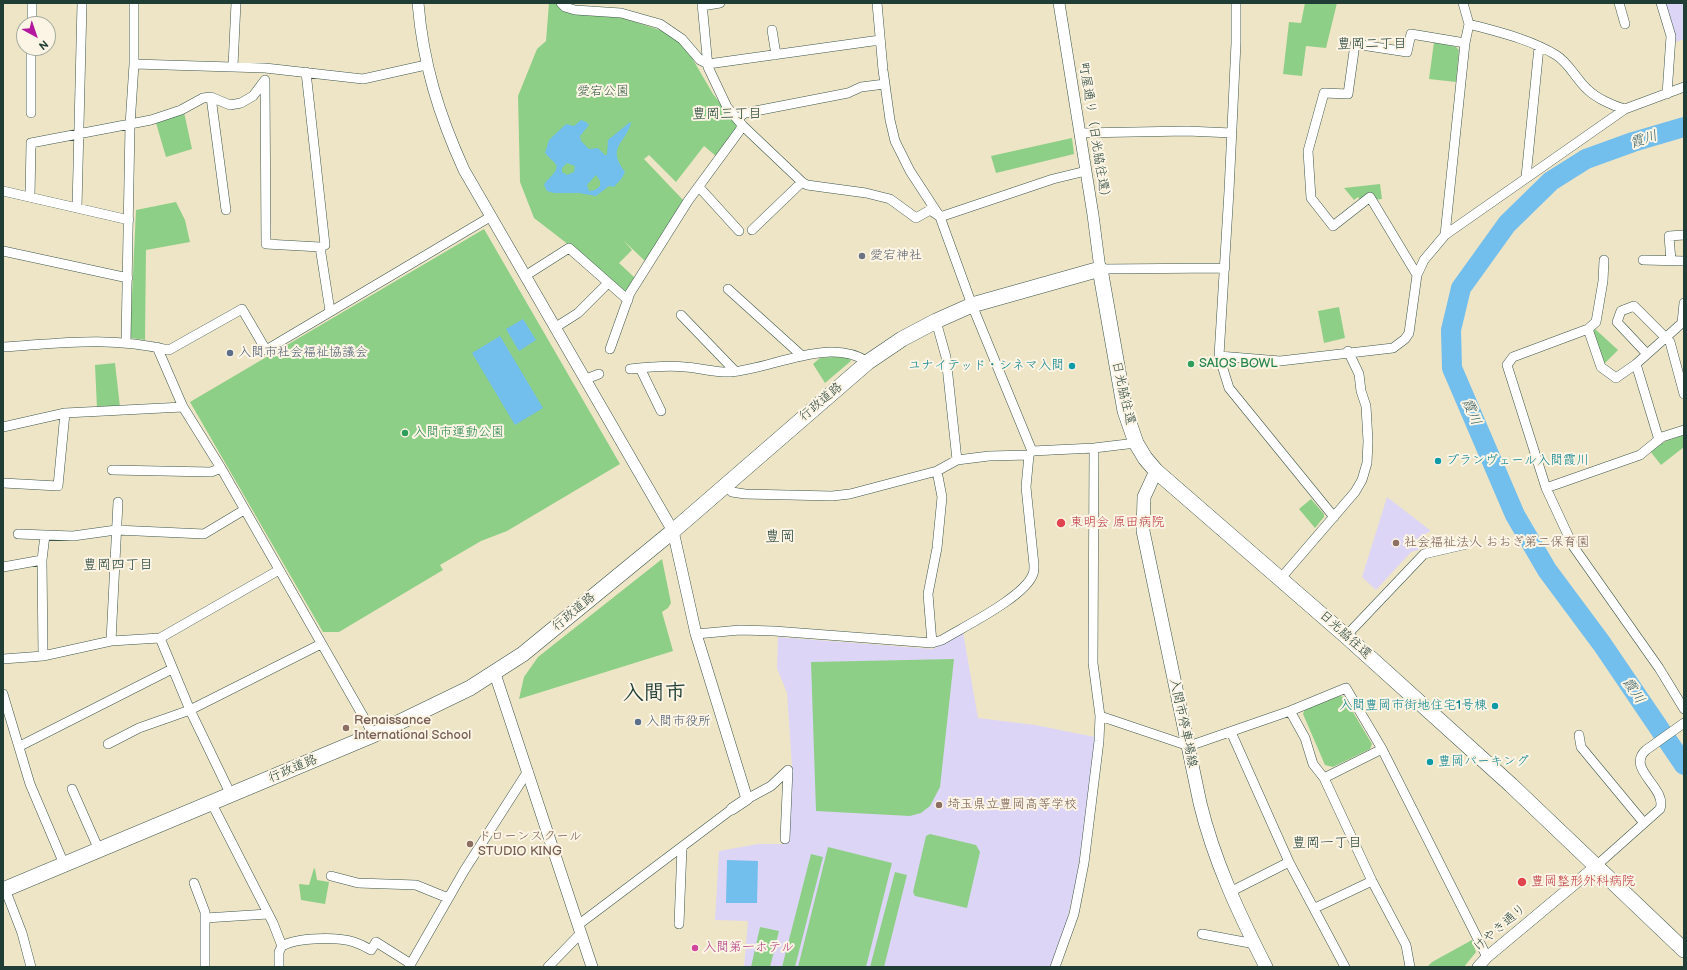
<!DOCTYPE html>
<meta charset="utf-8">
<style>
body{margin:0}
#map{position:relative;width:1687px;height:970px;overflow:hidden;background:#eee5c6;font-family:"Balsamiq Sans",sans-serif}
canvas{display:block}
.frame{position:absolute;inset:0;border:4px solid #1f3d34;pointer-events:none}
.north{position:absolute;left:16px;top:16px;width:40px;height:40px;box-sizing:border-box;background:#fcf5e5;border:1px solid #a4ab9e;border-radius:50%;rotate:140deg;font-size:11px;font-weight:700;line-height:16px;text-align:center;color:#1f3d34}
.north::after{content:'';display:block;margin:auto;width:14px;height:18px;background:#b5179e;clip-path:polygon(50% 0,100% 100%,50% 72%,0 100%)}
</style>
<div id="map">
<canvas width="1687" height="970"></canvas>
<div class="frame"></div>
<div class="north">N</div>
</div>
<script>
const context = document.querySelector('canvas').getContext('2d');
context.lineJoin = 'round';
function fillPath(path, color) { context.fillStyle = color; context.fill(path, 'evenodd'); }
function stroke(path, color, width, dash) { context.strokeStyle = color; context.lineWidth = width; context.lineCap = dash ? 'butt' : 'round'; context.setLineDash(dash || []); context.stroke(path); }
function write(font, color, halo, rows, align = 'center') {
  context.font = font + ' "Balsamiq Sans","Klee One",sans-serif'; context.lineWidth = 4; context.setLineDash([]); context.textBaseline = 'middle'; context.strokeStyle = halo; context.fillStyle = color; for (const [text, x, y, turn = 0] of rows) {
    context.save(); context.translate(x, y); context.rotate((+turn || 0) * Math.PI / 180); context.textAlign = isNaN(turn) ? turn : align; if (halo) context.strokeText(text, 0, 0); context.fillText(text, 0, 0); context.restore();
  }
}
const built = new Path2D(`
 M 1669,3 L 1684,3 L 1684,39 L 1676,42 L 1666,4 Z
 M 1387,497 L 1431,531 L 1419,537 L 1421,549 L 1411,552 L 1376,590 L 1362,577 Z
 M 963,632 L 978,718 L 1035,725 L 1095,737 L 1090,791 L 1076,881 L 1066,924 L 1050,967 L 744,967 L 748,921 L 715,920 L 719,851 L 758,844 L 787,844 L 791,770 L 792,767 L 787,693 L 777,668 L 778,637 L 933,649 Z`);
const green = new Path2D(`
 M 549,3 L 558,3 L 620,17 L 672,34 L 685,46 L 713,94 L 736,123 L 737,129 L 717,157 L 704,146 L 676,182 L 649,155 L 644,159 L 684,201 L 645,261 L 623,240 L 632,250 L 619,263 L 635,278 L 627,291 L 623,292 L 569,245 L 534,218 L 520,182 L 518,96 L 537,49 L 546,41 Z
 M 1305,3 L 1337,3 L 1326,48 L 1306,46 L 1302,76 L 1283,74 L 1289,22 L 1301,23 Z
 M 1434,42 L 1456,47 L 1459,50 L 1456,82 L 1429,79 Z
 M 184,112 L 192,149 L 166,157 L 156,123 Z
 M 1072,138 L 1074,154 L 996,173 L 991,156 Z
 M 1380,184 L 1382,199 L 1361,201 L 1358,197 L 1354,200 L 1344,188 Z
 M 176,202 L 185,220 L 190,242 L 146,250 L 145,340 L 130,338 L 136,210 Z
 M 484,229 L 620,464 L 507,531 L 481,541 L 440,565 L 443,570 L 339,632 L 323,632 L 190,402 Z
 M 1339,307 L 1345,338 L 1324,343 L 1318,311 Z
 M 1594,328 L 1618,350 L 1603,365 L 1592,330 Z
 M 834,357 L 849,358 L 851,361 L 825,383 L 813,364 L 820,358 Z
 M 115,363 L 120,407 L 97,408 L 95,365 Z
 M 1684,435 L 1684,447 L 1661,465 L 1650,451 L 1666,441 Z
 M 1311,499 L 1324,514 L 1324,517 L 1315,528 L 1299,509 Z
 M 662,559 L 671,603 L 668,608 L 662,612 L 673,651 L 519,699 L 524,677 L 538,657 Z
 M 954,659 L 940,787 L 930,806 L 921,813 L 910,816 L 816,811 L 811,662 Z
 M 1340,696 L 1344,697 L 1372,744 L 1370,749 L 1333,767 L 1325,765 L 1303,714 L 1305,709 Z
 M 930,834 L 976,845 L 980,852 L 967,908 L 915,896 L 913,892 L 926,836 Z
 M 828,847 L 892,863 L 866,967 L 798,967 Z
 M 811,854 L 823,857 L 795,967 L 782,967 Z
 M 314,868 L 315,869 L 317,880 L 329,882 L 325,904 L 301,900 L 299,884 L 309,885 Z
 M 895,872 L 907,875 L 884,967 L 870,967 Z
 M 760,927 L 779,931 L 770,967 L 751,967 Z
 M 1472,940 L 1476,952 L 1464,967 L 1427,967 L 1432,962 Z`);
const water = new Path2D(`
 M 581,120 L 586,122 L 589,125 L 580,136 L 581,141 L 589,149 L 598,148 L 605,155 L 607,155 L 608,140 L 630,122 L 631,123 C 625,144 606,147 625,172 L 622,178 L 614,187 L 609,186 L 596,196 L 579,193 L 554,193 L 547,191 L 544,185 C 547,178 561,171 555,163 C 552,160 548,157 545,153 L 549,140 L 566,124 L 574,126 ZM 567,163 L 575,166 L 574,172 L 567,175 L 562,172 L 562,168 ZM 596,175 L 600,181 L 600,186 L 595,190 L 589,191 L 587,185 Z
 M 523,319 L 536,340 L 519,351 L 506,329 Z
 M 500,336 L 543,408 L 515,425 L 472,353 Z
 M 727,860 L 758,861 L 757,903 L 726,903 Z`);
const river = new Path2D(`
 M 1684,127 L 1633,142 L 1586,159 L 1551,181 L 1507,224 L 1461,288 L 1451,330 L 1452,368 L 1515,515 L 1547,570 L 1602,644 L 1684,765`);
const minor = new Path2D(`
 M 561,3 L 565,7 L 575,10 L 621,13 L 660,24 L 682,39 L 700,60 L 708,64 L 880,40
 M 702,3 L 708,67 L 727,107 L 743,126 L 802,182 L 807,185 L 866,193 L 890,199 L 916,218 L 930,210 L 939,216
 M 877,3 L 883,70 L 890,120 L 895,141 L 910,171 L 940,217 L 972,305 L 1032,451
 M 1236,3 L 1236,43 L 1229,191 L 1219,356 L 1229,388 L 1334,517
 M 1619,3 L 1625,24
 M 1661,3 L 1671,36 L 1667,94
 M 702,6 L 720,3
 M 32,24 L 32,3
 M 1469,24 C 1498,32 1530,39 1556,55 C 1569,63 1576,79 1587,89 C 1596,98 1613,106 1625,109
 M 772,30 L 776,55
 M 134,64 L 265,68 L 363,79 L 426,65
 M 233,66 L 236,3
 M 306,72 L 325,245 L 320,247 L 330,311
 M 265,81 L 266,244 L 320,247
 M 211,97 L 226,210
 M 31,113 L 31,48
 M 737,119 L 745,113 L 848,93 L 861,87 L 885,84
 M 1080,133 L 1187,131 L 1232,133
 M 1526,177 L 1539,47
 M 699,187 L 739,231
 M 3,191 L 129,220
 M 30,197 L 31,143 L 151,120 L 181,110 L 203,98 L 211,97 L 230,105 L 241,103 L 253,96 L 265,80
 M 77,208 L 82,3
 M 940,217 L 1053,179 L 1086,171
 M 752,230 L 802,182
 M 1445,235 L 1465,43 L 1469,24 L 1463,3
 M 3,251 L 128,278
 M 1604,260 L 1603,281 L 1596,322 L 1588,329 L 1513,357 L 1507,365 L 1546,488 L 1573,546 L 1659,668 L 1684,709
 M 1643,260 L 1684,261
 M 1671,261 L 1669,236 L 1684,235
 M 1100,269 L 1225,268
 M 1417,275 L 1370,197 L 1333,226 L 1311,198 L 1308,151 L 1324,93 L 1348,94 L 1355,44 L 1407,52 L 1411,34 L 1465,43
 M 525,276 L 569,248 L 628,300
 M 728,289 L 801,355
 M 681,315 L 735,371
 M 936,321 L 946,357 L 957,460
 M 556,327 L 578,313 L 608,283
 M 1588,329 L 1601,367 L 1616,378 L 1636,364
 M 126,342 L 130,125 L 134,64 L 134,3
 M 3,347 C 63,343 109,336 169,350 L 242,309 L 266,350 L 490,217
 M 157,347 L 183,407 L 221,468 L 367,723 L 373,735
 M 610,349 L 630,293 L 688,201 L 743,126
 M 1647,354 L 1617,322 L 1621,311 L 1634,306 L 1670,342 L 1684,394
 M 1219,356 L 1280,361 L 1393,348 L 1405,339 L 1409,333 L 1417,275 L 1424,260 L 1445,235 L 1625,109 L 1684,87
 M 640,368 L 661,411
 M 630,369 C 648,367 667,365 685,367 C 700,368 717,373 731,372 C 772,369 829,336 868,362
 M 586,379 L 599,374
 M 3,427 L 65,413 L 183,407
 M 1659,440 L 1636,364 L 1682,323 L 1684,303
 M 1032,451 L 1094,448 L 1136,443
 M 112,470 L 211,472 L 221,468
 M 3,483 L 58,486 L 65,413
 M 725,485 L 732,492 L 745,494 L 832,496 L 850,494 L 937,471 L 957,460 L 989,456 L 1029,455 L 1032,451
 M 1546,488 L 1640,455 L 1662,437 L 1684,430
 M 118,502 L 111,641 L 160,638 L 279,570
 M 18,534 L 73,536 L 116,530 L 204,534 L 244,510
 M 3,567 L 42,560
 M 1281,578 L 1355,492 L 1362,480 L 1367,463 L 1368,441 L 1366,406 L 1361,391 L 1359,374 L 1348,351
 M 696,634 L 740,630 L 774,631 L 932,643 L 942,640 C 963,627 1025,597 1033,574 C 1034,572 1034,568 1034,565 L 1026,487 L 1029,455
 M 1346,636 L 1424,554 L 1467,544
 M 160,638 L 190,710 L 231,795
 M 932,643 L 928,594 L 937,548 L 942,497 L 937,471
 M 43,656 L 42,560 L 45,535
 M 3,659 L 43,656 L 111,641
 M 3,694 L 30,784 L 64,864
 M 1290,711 L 1305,738 L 1313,764 L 1324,778 L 1372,881 L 1406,945 L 1410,967
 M 1100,716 L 1189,746 L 1290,711 L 1346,688 L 1382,749 L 1487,957
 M 1231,732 L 1289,862 L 1345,967
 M 1579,735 L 1581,747 L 1644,823
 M 108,744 L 139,728 L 190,710 L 321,644
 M 20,746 L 172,669
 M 1324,778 L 1382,749
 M 72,789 L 99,850
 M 747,799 L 771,786 L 788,770
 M 211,802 L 273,923 L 282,946 L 279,952 L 279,967
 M 785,839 L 788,770
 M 1596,866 L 1660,809 C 1668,788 1625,769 1646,750 L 1684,723
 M 331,876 L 358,883 L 416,885 L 448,898
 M 194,883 L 205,912 L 205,918
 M 5,889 L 22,933 L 31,967
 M 1230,892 L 1289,862
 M 1315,908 L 1372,881
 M 679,924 L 682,847
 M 578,925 L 732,809
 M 1202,934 L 1255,944
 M 282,946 C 298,937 337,937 354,942 C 360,944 366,947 371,950 L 376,942 L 411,964
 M 205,967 L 205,918 L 268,914
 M 409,967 L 464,871 L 528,771
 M 548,967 L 581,933
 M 1055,967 L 1074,914 L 1084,863 L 1099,741 L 1100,716 L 1093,663 L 1094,448`);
const tertiary = new Path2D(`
 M 418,3 C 423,64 439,115 464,170 L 673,531 L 696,634 L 747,799 L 732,809
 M 1059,3 L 1093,215 L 1100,269
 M 495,674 L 592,967
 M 1478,967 L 1487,957 L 1596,866`);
const secondary = new Path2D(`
 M 1156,471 L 1144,497 L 1143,531 L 1200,803 C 1214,861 1239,914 1266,967`);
const trunk = new Path2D(`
 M 3,890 L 373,735 L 470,688 L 523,654 L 673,531 L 868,362 L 902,339 L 936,321 L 972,305 L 1100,269 L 1125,411 L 1136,443 L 1145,458 L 1156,471 L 1346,636 L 1511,785 L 1684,950`);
const markers = [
 [862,256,4,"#6b7280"],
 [230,353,4,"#5c6f8a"],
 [1191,364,4,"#2e9e5b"],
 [1072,366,4,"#0f9aa8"],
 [405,433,4,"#2e9e5b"],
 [1438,461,4,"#0f9aa8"],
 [1061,523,5,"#e0444e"],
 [1396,543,4,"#8d6e63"],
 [1495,706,4,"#0f9aa8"],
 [638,722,4,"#5c6f8a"],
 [346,728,4,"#8d6e63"],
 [1430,762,4,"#0f9aa8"],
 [939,805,4,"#8d6e63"],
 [470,844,4,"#8d6e63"],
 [1522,882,5,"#e0444e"],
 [695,948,4,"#d1479c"]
];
const parkNames = [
 ["愛宕公園",603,92]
];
const streetNames = [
 ["町屋通り（日光脇往還）",1094,133,81],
 ["日光脇往還",1123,393,77],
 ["行政道路",821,402,-40],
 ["行政道路",574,612,-40],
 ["日光脇往還",1345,635,42],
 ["入間市停車場線",1183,723,78],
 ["行政道路",293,769,-23],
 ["けやき通り",1500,928,-41]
];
const worshipNames = [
 ["愛宕神社",870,256]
];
const serviceNames = [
 ["入間市社会福祉協議会",238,353],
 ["入間市役所",646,722]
];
const leisureNames = [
 ["SAIOS BOWL",1199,364],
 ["入間市運動公園",413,433]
];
const cultureNames = [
 ["ユナイテッド・シネマ入間",1064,366],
 ["プランヴェール入間霞川",1446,461,"left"],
 ["入間豊岡市街地住宅1号棟",1487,706],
 ["豊岡パーキング",1438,762,"left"]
];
const healthNames = [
 ["東明会 原田病院",1070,523],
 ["豊岡整形外科病院",1531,882]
];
const educationNames = [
 ["社会福祉法人 おおぎ第二保育園",1404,543],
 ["Renaissance",354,721],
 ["International School",354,736],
 ["埼玉県立豊岡高等学校",947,805],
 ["ドローンスクール",478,837],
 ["STUDIO KING",478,852]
];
const hotelNames = [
 ["入間第一ホテル",703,948]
];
const neighbourhoodNames = [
 ["豊岡二丁目",1372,44],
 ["豊岡三丁目",727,114],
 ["豊岡四丁目",118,565],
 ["豊岡一丁目",1327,843]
];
const waterNames = [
 ["霞川",1644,140,-18],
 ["霞川",1471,412,67],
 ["霞川",1633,691,56]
];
const quarterNames = [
 ["豊岡",780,537]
];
const townNames = [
 ["入間市",654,694]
];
fillPath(built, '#ddd5f6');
fillPath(green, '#8ecf87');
fillPath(water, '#72beec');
stroke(river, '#72beec', 20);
stroke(minor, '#3e564a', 10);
stroke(tertiary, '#3e564a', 12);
stroke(secondary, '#3e564a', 14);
stroke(trunk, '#3e564a', 16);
stroke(minor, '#fff', 9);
stroke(tertiary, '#fff', 11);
stroke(secondary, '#fff', 13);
stroke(trunk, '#fff', 15);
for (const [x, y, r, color] of markers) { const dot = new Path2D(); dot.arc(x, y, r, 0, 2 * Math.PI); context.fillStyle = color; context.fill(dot); stroke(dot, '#fcf5e5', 1.5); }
write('13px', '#355a45', '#fcf5e5', parkNames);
write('13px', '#1f3d34', '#fcf5e5', streetNames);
write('13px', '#5b616d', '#fcf5e5', worshipNames, 'left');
write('13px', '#4e5e75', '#fcf5e5', serviceNames, 'left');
write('13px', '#27864d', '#fcf5e5', leisureNames, 'left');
write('13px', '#0d838f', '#fcf5e5', cultureNames, 'right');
write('13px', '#be3a42', '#fcf5e5', healthNames, 'left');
write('13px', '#785e54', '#fcf5e5', educationNames, 'left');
write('13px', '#b23c85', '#fcf5e5', hotelNames, 'left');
write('14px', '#1f3d34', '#fcf5e5', neighbourhoodNames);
write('italic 14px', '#345d62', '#fcf5e5', waterNames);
write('15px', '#1f3d34', '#fcf5e5', quarterNames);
write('bold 21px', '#1f3d34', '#fcf5e5', townNames);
</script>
